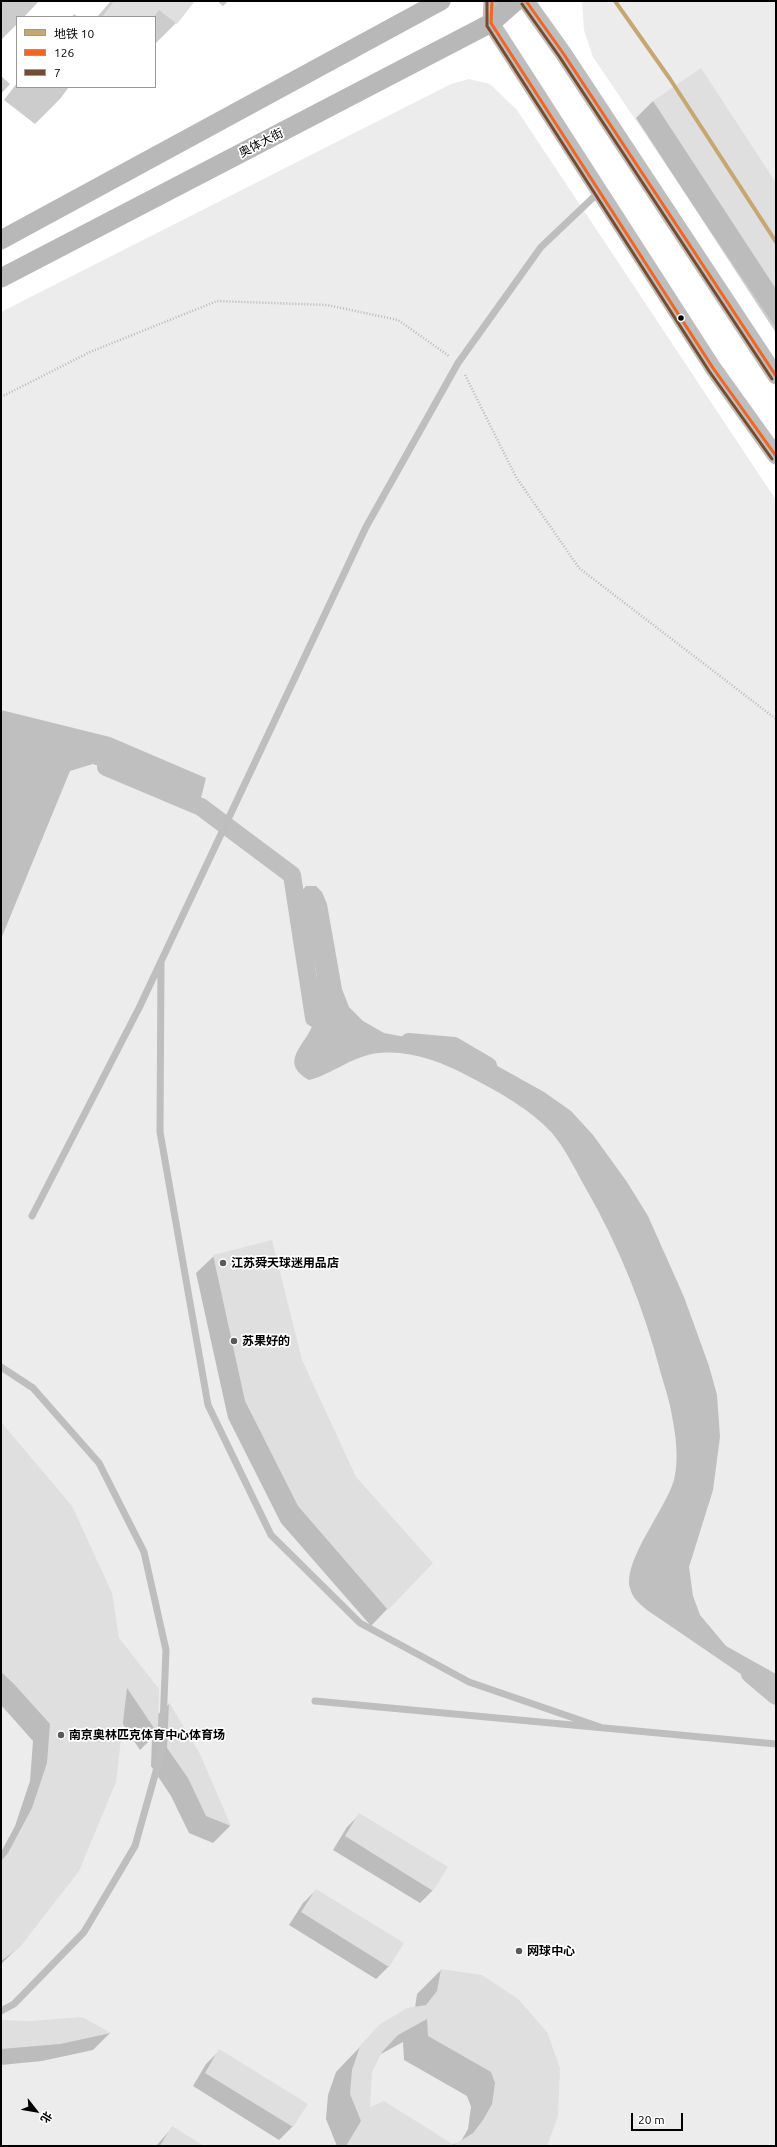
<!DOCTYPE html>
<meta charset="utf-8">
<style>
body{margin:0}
#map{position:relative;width:777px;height:2147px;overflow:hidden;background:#fff;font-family:Ubuntu,"Noto Sans SC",sans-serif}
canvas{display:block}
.frame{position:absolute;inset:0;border:2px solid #000;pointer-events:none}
.legend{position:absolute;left:16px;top:16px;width:140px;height:72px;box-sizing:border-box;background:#fff;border:1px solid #999;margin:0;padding:5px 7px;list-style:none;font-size:12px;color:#000}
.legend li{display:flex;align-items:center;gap:8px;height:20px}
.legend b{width:20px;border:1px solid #999}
.north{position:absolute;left:16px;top:2091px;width:40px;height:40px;-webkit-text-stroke:3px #fff;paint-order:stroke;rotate:121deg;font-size:11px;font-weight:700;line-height:16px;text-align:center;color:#000}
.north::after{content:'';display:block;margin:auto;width:14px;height:18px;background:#000;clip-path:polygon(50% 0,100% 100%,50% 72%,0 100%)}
.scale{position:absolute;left:631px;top:2113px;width:52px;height:18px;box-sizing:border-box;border:2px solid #000;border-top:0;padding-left:5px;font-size:12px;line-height:14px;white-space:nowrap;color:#000;-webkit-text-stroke:3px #fff;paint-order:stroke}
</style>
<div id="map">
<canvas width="777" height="2147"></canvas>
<div class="frame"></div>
<ul class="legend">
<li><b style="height:5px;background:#c7a670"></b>地铁 10</li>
<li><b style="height:5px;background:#f26522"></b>126</li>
<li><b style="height:5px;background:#7a4b2a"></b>7</li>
</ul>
<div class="north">北</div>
<div class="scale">20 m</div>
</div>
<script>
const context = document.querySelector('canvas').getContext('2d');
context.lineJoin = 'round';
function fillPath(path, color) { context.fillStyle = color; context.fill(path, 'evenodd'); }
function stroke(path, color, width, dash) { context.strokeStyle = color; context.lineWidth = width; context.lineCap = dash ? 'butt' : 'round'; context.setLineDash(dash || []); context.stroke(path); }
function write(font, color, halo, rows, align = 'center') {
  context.font = font + ' Ubuntu,"Noto Sans SC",sans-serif'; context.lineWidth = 3.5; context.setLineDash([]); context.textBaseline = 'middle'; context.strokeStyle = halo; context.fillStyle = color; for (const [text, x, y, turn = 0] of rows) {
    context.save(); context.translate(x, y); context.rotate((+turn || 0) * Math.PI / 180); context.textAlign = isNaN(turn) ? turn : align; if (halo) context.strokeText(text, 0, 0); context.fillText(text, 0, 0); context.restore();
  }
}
const green = new Path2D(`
 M 582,1 L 776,1 L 776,328 L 593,57 L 584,30 Z
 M 469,79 L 490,84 L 517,110 L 776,500 L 776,2146 L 1,2146 L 1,312 L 451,84 Z`);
const water = new Path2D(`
 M 1,710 L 110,737 L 206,778 L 200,802 L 93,764 L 70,771 L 1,939 Z
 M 306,886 L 316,886 L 322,892 L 327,904 L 342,989 L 349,1007 L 363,1021 L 384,1033 L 421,1040 L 492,1063 L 544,1092 L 571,1111 L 593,1135 L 627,1182 L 648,1216 L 684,1297 L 709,1366 L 717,1395 L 720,1437 L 713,1490 L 689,1567 L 693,1596 L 700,1615 L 726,1646 L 776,1674 L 776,1689 L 767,1690 L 754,1683 L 647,1610 C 640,1604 632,1598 630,1588 C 623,1561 665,1510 674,1480 C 679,1460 676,1436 672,1416 C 670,1402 665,1388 661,1374 C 644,1308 619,1246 585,1187 C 575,1169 565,1148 552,1133 C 530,1109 499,1092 470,1077 C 442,1062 411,1050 379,1053 C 354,1055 333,1074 309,1080 C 278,1062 305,1046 313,1024 C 317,1013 317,1000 317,988 C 319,959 301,933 299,905 C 298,897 301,891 306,886 Z`);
const shadow = new Path2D(`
 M 1,1 L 39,1 L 24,17 L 17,17 L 17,24 L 1,40 Z
 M 111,1 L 193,1 L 176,23 L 155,44 L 155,17 L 97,17 Z
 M 217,1 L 228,1 L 223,6 Z
 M 74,14 L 78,17 L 72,17 Z
 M 1,76 L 10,84 L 1,94 Z
 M 17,83 L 17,87 L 69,87 L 60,99 L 35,124 L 4,100 Z
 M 653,101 L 776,185 L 776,333 L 636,118 Z
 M 214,1256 L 301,1360 L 355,1478 L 431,1563 L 371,1626 L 281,1523 L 228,1418 L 196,1273 Z
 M 1,1428 L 118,1639 L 157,1715 L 169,1704 L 199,1755 L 230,1826 L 213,1843 L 189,1833 L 171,1796 L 151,1766 L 152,1738 L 140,1750 L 122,1723 L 20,1946 L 1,1964 L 1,1852 L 15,1826 L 30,1781 L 33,1741 L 1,1705 Z
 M 360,1814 L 433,1890 L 420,1903 L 333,1850 L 347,1827 Z
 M 316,1890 L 389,1966 L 376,1979 L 289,1925 L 303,1903 Z
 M 441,1970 L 546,2146 L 337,2146 L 326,2119 L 328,2095 L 336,2072 L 380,2026 L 415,2008 L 417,1994 ZM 403,2042 L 404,2060 L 467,2096 L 471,2107 L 468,2129 L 460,2143 L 439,2146 L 369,2109 L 371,2072 L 379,2055 Z
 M 1,2021 L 110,2033 L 93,2050 L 42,2061 L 1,2065 Z
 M 219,2051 L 306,2104 L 292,2127 L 279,2140 L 193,2086 L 206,2064 Z
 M 172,2128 L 202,2146 L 156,2146 Z`);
const canal = new Path2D(`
 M 106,767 L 201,807 L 292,875 L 314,1018 L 336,1025
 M 409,1042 L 454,1046 L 488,1066
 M 750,1674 L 776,1696`);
const building = new Path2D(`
 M 114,1 L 195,1 L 177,24 L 159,10 L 154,17 L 102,17 Z
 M 701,68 L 776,183 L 776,289 L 653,101 Z
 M 272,1240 L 302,1360 L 356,1477 L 433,1563 L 388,1610 L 298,1506 L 245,1401 L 213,1255 Z
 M 1,1422 L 72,1506 L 112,1593 L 119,1638 L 159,1689 L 158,1734 L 127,1688 L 116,1782 L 79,1871 L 20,1947 L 1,1961 L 1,1861 L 8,1853 L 32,1808 L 47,1763 L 50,1724 L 14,1684 L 1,1672 Z
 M 169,1702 L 200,1754 L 231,1826 L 206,1816 L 188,1778 L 167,1748 Z
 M 359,1813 L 448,1867 L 433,1891 L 345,1836 Z
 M 316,1889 L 404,1943 L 389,1967 L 301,1912 Z
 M 441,1969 L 482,1975 L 518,1999 L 547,2032 L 560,2068 L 558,2116 L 547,2146 L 346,2146 L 361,2121 L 350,2094 L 352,2070 L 360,2046 L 379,2025 L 407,2008 L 426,2005 L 437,1991 ZM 427,2019 L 428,2036 L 491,2072 L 495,2083 L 492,2104 L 483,2120 L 473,2133 L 454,2145 L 384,2101 L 370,2107 L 372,2072 L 382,2052 L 398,2035 Z
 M 82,2017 L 111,2033 L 60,2044 L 1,2049 L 1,2020 L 32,2021 Z
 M 219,2049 L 308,2104 L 293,2127 L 205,2073 Z
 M 172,2126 L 204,2146 L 160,2146 Z`);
const path = new Path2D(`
 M 465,375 L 516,477 L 579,568 L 776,719
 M 1,397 L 90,352 L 217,301 L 327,305 L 398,320 L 449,356`);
const service = new Path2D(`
 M 161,962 L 160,1132 L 208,1405 L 271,1535 L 360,1623 L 469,1682 L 603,1728
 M 32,1216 L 139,1008 L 366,527 L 458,363 L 541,247 L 599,192
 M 1,1367 L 33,1388 L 99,1463 L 144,1552 L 166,1650 L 162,1750 L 135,1846 L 84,1932 L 14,2004 L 1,2011
 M 315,1701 L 776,1744`);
const tertiary = new Path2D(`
 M 492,1 L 491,23 L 713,368 L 776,456
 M 526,1 L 563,53 L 776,376`);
const secondary = new Path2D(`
 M 1,240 L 441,1
 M 1,278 L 491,23 L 516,1`);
const bus1 = new Path2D(`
 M 492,1 L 491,23 L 713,368 L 776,456
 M 526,1 L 563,53 L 776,376`);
const bus2 = new Path2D(`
 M 487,1 L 487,26 L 709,371 L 772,459
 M 522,4 L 559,56 L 772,379`);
const metro1 = new Path2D(`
 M 615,1 L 670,79 L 776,242`);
const markers = [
 [681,318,3.5,"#000"],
 [223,1263,4,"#595959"],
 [234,1341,4,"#595959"],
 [61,1735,4,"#595959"],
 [519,1951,4,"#595959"]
];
const streetNames = [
 ["奥体大街",261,143,-27]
];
const poiNames = [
 ["江苏舜天球迷用品店",231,1263],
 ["苏果好的",242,1341],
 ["南京奥林匹克体育中心体育场",69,1735],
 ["网球中心",527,1951]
];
fillPath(green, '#ececec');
fillPath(water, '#bfbfbf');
fillPath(shadow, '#0003');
stroke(canal, '#bfbfbf', 18);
fillPath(building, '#dfdfdf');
stroke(path, '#b9b9b9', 2.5, [1, 2]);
stroke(service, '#bebebe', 7);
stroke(tertiary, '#bebebe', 17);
stroke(secondary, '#b8b8b8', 19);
stroke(bus1, '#f26522', 3);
stroke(bus2, '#7a4b2a', 3);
stroke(metro1, '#c7a670', 4);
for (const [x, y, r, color] of markers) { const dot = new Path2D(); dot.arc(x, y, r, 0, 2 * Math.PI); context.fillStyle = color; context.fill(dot); stroke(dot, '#fff', 1.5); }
write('12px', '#000', '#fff', streetNames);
write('bold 12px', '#000', '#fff', poiNames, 'left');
</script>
